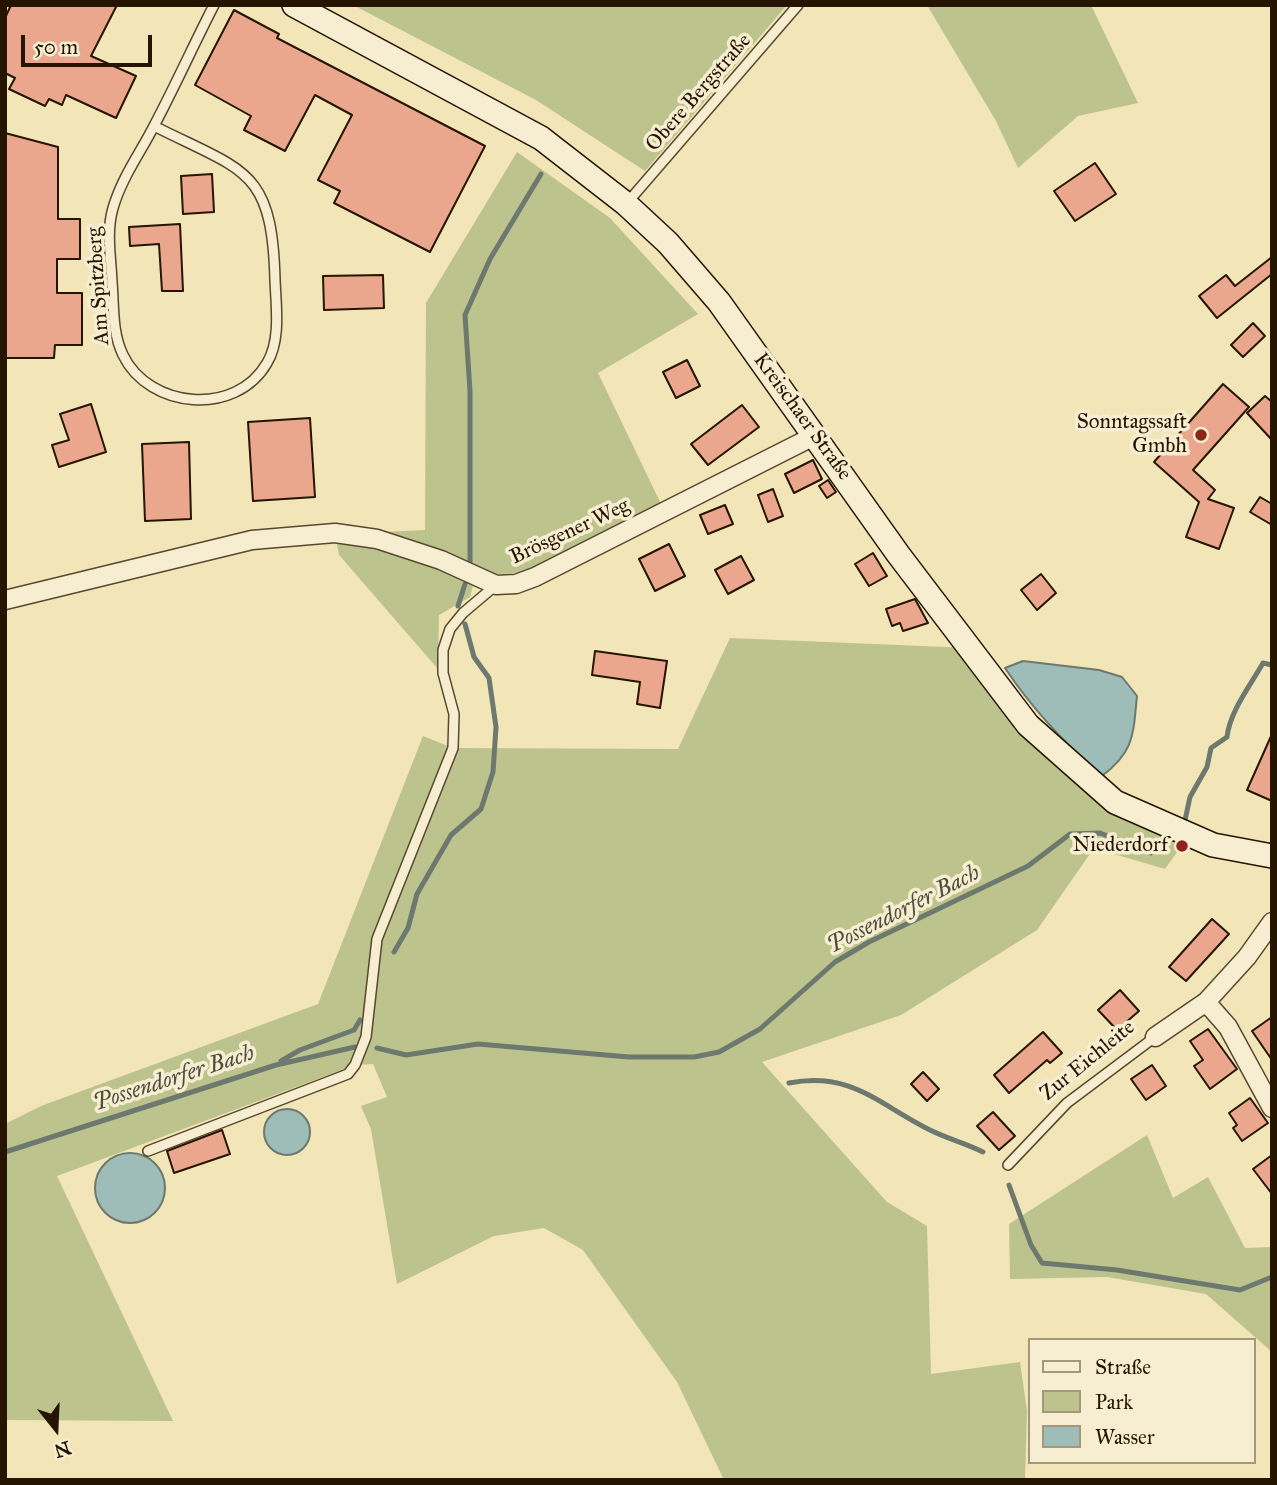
<!DOCTYPE html>
<meta charset="utf-8">
<style>
body{margin:0}
#map{position:relative;width:1277px;height:1485px;overflow:hidden;background:#f2e5b8;font-family:"IM FELL Great Primer",serif}
canvas{display:block}
.frame{position:absolute;inset:0;border:7px solid #241400;pointer-events:none}
.legend{position:absolute;left:1028px;top:1338px;width:228px;height:126px;box-sizing:border-box;background:#f7eed1;border:2px solid #a3977d;margin:0;padding:9px 12px;list-style:none;font-size:21px;color:#241400}
.legend li{display:flex;align-items:center;gap:14px;height:35px}
.legend b{width:35px;border:2px solid #a3977d}
.north{position:absolute;left:21px;top:1394px;width:70px;height:70px;-webkit-text-stroke:5px #f7eed1;paint-order:stroke;rotate:162deg;font-size:19px;font-weight:700;line-height:28px;text-align:center;color:#241400}
.north::after{content:'';display:block;margin:auto;width:24px;height:32px;background:#241400;clip-path:polygon(50% 0,100% 100%,50% 72%,0 100%)}
.scale{position:absolute;left:21px;top:35px;width:131px;height:32px;box-sizing:border-box;border:4px solid #241400;border-top:0;padding-left:9px;font-size:21px;line-height:24px;white-space:nowrap;color:#241400;-webkit-text-stroke:5px #f7eed1;paint-order:stroke}
</style>
<div id="map">
<canvas width="1277" height="1485"></canvas>
<div class="frame"></div>
<ul class="legend">
<li><b style="height:9px;background:#f7eed1"></b>Straße</li>
<li><b style="height:19px;background:#bdc38d"></b>Park</li>
<li><b style="height:19px;background:#9ebdb8"></b>Wasser</li>
</ul>
<div class="north">N</div>
<div class="scale">50 m</div>
</div>
<script>
const context = document.querySelector('canvas').getContext('2d');
context.lineJoin = 'round';
function fillPath(path, color) { context.fillStyle = color; context.fill(path, 'evenodd'); }
function stroke(path, color, width, dash) { context.strokeStyle = color; context.lineWidth = width; context.lineCap = dash ? 'butt' : 'round'; context.setLineDash(dash || []); context.stroke(path); }
function write(font, color, halo, rows, align = 'center') {
  context.font = font + ' "IM FELL Great Primer",serif'; context.lineWidth = 7; context.setLineDash([]); context.textBaseline = 'middle'; context.strokeStyle = halo; context.fillStyle = color; for (const [text, x, y, turn = 0] of rows) {
    context.save(); context.translate(x, y); context.rotate((+turn || 0) * Math.PI / 180); context.textAlign = isNaN(turn) ? turn : align; if (halo) context.strokeText(text, 0, 0); context.fillText(text, 0, 0); context.restore();
  }
}
const green = new Path2D(`
 M 353,5 L 787,5 L 645,171 L 536,100 Z
 M 927,5 L 1091,5 L 1138,103 L 1078,116 L 1018,168 L 996,121 Z
 M 517,152 L 610,218 L 698,314 L 598,373 L 662,506 C 610,533 543,582 483,573 L 382,532 L 425,530 L 426,303 Z
 M 336,539 L 389,547 L 474,582 L 470,597 L 439,615 L 438,669 L 339,555 Z
 M 730,638 L 970,648 L 1109,806 L 1147,829 L 1182,845 L 1165,869 L 1094,848 L 1037,930 L 901,1015 L 762,1062 L 887,1202 L 927,1226 L 931,1374 L 1020,1362 L 1027,1411 L 1025,1480 L 724,1480 L 677,1382 L 583,1250 L 544,1228 L 494,1236 L 397,1284 L 371,1129 L 361,1106 L 387,1097 L 373,1064 L 355,1065 L 57,1176 L 173,1421 L 5,1420 L 5,1124 L 41,1106 L 318,1004 L 423,736 L 453,748 L 678,749 Z
 M 1147,1135 L 1173,1198 L 1208,1177 L 1245,1248 L 1272,1247 L 1272,1352 L 1206,1294 L 1107,1277 L 1010,1279 L 1009,1224 Z`);
const water = new Path2D(`
 M 1023,661 L 1099,670 L 1122,677 L 1137,696 C 1133,734 1135,751 1102,776 C 1064,743 1033,710 1005,668 Z
 M264 1132a23 23 0 1 1 46 0a23 23 0 1 1-46 0Z
 M95 1188a35 35 0 1 1 70 0a35 35 0 1 1-70 0Z`);
const stream = new Path2D(`
 M 470,565 L 470,391 L 465,315 L 490,259 L 541,174
 M 458,606 L 465,584
 M 1184,825 L 1190,797 L 1207,767 L 1211,748 L 1227,737 C 1230,711 1250,686 1263,663 L 1272,665
 M 394,952 L 408,928 L 417,894 L 451,835 L 481,809 L 493,772 L 496,727 L 489,678 L 474,657 L 465,624
 M 377,1048 L 406,1055 L 478,1044 L 629,1057 L 694,1057 L 719,1052 L 760,1029 L 835,962 L 869,942 L 1028,866 L 1070,834 L 1100,833 L 1151,853 L 1166,848
 M 281,1061 L 300,1050 L 354,1030 L 360,1020
 M 789,1083 C 850,1071 877,1103 928,1129 C 945,1138 965,1143 983,1152
 M 5,1152 L 276,1065 L 355,1047
 M 1009,1185 L 1031,1245 L 1042,1263 L 1117,1270 L 1240,1290 L 1272,1277`);
const building = new Path2D(`
 M 11,5 L 117,5 L 91,56 L 136,76 L 116,118 L 66,95 L 62,105 L 49,99 L 45,106 L 9,89 L 15,78 L 5,73 L 5,18 Z
 M 234,10 L 279,34 L 277,38 L 485,146 L 430,252 L 334,203 L 340,191 L 318,180 L 352,115 L 315,95 L 285,151 L 244,130 L 251,116 L 195,85 Z
 M 5,133 L 58,147 L 58,219 L 80,219 L 80,259 L 57,259 L 57,293 L 82,293 L 82,345 L 55,345 L 54,358 L 5,358 Z
 M 1095,163 L 1116,194 L 1075,221 L 1054,191 Z
 M 212,174 L 214,212 L 183,214 L 181,176 Z
 M 180,224 L 183,291 L 162,291 L 159,244 L 130,246 L 129,227 Z
 M 1272,257 L 1272,274 L 1217,318 L 1199,296 L 1226,275 L 1235,286 Z
 M 383,275 L 384,308 L 324,310 L 323,276 Z
 M 1253,323 L 1265,336 L 1243,357 L 1231,345 Z
 M 687,360 L 700,386 L 676,398 L 663,372 Z
 M 1223,384 L 1249,407 L 1193,470 L 1215,490 L 1208,499 L 1234,508 L 1219,549 L 1186,537 L 1199,502 L 1154,462 Z
 M 1265,396 L 1272,402 L 1272,440 L 1247,413 Z
 M 91,404 L 106,452 L 59,467 L 52,445 L 69,440 L 60,414 Z
 M 742,405 L 759,427 L 708,465 L 691,444 Z
 M 310,418 L 315,497 L 253,501 L 248,422 Z
 M 189,442 L 191,519 L 145,521 L 142,444 Z
 M 813,460 L 822,479 L 794,493 L 785,474 Z
 M 828,480 L 836,492 L 827,498 L 819,486 Z
 M 773,489 L 783,516 L 768,522 L 758,495 Z
 M 1260,497 L 1272,504 L 1272,525 L 1250,512 Z
 M 725,505 L 733,524 L 708,534 L 700,515 Z
 M 669,544 L 685,576 L 655,591 L 639,559 Z
 M 873,553 L 887,576 L 869,586 L 855,564 Z
 M 741,556 L 754,580 L 728,594 L 715,570 Z
 M 1041,574 L 1056,593 L 1037,610 L 1021,590 Z
 M 915,599 L 928,623 L 903,631 L 900,623 L 892,626 L 886,609 Z
 M 595,651 L 667,661 L 660,708 L 637,704 L 640,682 L 592,675 Z
 M 1272,734 L 1272,801 L 1247,790 Z
 M 1212,919 L 1229,934 L 1186,981 L 1169,967 Z
 M 1120,990 L 1139,1011 L 1117,1030 L 1098,1010 Z
 M 1272,1017 L 1272,1060 L 1252,1031 Z
 M 1208,1029 L 1237,1069 L 1210,1089 L 1194,1066 L 1203,1060 L 1190,1041 Z
 M 1043,1032 L 1062,1053 L 1050,1063 L 1047,1060 L 1009,1093 L 994,1075 Z
 M 1152,1065 L 1166,1086 L 1146,1100 L 1131,1079 Z
 M 923,1072 L 939,1089 L 927,1101 L 911,1084 Z
 M 1250,1098 L 1268,1123 L 1242,1141 L 1233,1128 L 1237,1125 L 1229,1113 Z
 M 993,1112 L 1015,1136 L 999,1150 L 977,1126 Z
 M 222,1130 L 230,1154 L 174,1173 L 167,1151 Z
 M 1272,1155 L 1272,1194 L 1253,1169 Z`);
const lane = new Path2D(`
 M 154,126 C 245,172 272,168 275,280 C 276,306 281,340 267,363 C 236,417 149,409 123,355 C 112,333 114,305 112,282 C 111,258 106,232 113,208 C 122,177 141,152 155,124 C 176,84 194,44 214,5
 M 627,203 L 798,5
 M 148,1151 L 348,1074 L 355,1065 L 366,1037 L 377,939 L 453,748 L 454,714 L 443,673 L 443,650 L 450,629 L 463,613 L 496,585
 M 1008,1165 L 1067,1103 L 1155,1037`);
const street = new Path2D(`
 M 5,600 L 252,540 L 335,533 L 377,539 L 441,560 L 496,585 L 516,584 L 535,577 L 816,435
 M 1206,1002 L 1228,1027 L 1272,1108
 M 1155,1037 L 1206,1002 L 1247,957 L 1272,922`);
const secondary = new Path2D(`
 M 294,5 L 541,138 L 626,204 L 668,243 L 719,302 L 898,554 L 1028,725 L 1115,802 L 1213,845 L 1272,856`);
const markers = [
 [1201,435,7,"#8f2418"],
 [1182,846,7,"#8f2418"]
];
const streetNames = [
 ["Obere Bergstraße",699,93,-49],
 ["Am Spitzberg",99,286,-94],
 ["Kreischaer Straße",802,417,54],
 ["Brösgener Weg",570,532,-25],
 ["Zur Eichleite",1088,1061,-39]
];
const poiNames = [
 ["Sonntagssaft",1187,423],
 ["Gmbh",1187,447],
 ["Niederdorf",1168,846]
];
const waterNames = [
 ["Possendorfer Bach",904,910,-27],
 ["Possendorfer Bach",174,1079,-18]
];
fillPath(green, '#bdc38d');
fillPath(water, '#9ebdb8');
stroke(water, '#6d796e', 2);
stroke(stream, '#6d796e', 5);
fillPath(building, '#eaa78e');
stroke(building, '#241400', 2);
stroke(lane, '#58482e', 12);
stroke(street, '#58482e', 21);
stroke(secondary, '#241400', 26);
stroke(lane, '#f7eed1', 9);
stroke(street, '#f7eed1', 18);
stroke(secondary, '#f7eed1', 23);
for (const [x, y, r, color] of markers) { const dot = new Path2D(); dot.arc(x, y, r, 0, 2 * Math.PI); context.fillStyle = color; context.fill(dot); stroke(dot, '#f7eed1', 2.5); }
write('21px', '#241400', '#f7eed1', streetNames);
write('21px', '#241400', '#f7eed1', poiNames, 'right');
write('italic 23px', '#4f4f40', '#f7eed1', waterNames);
</script>
